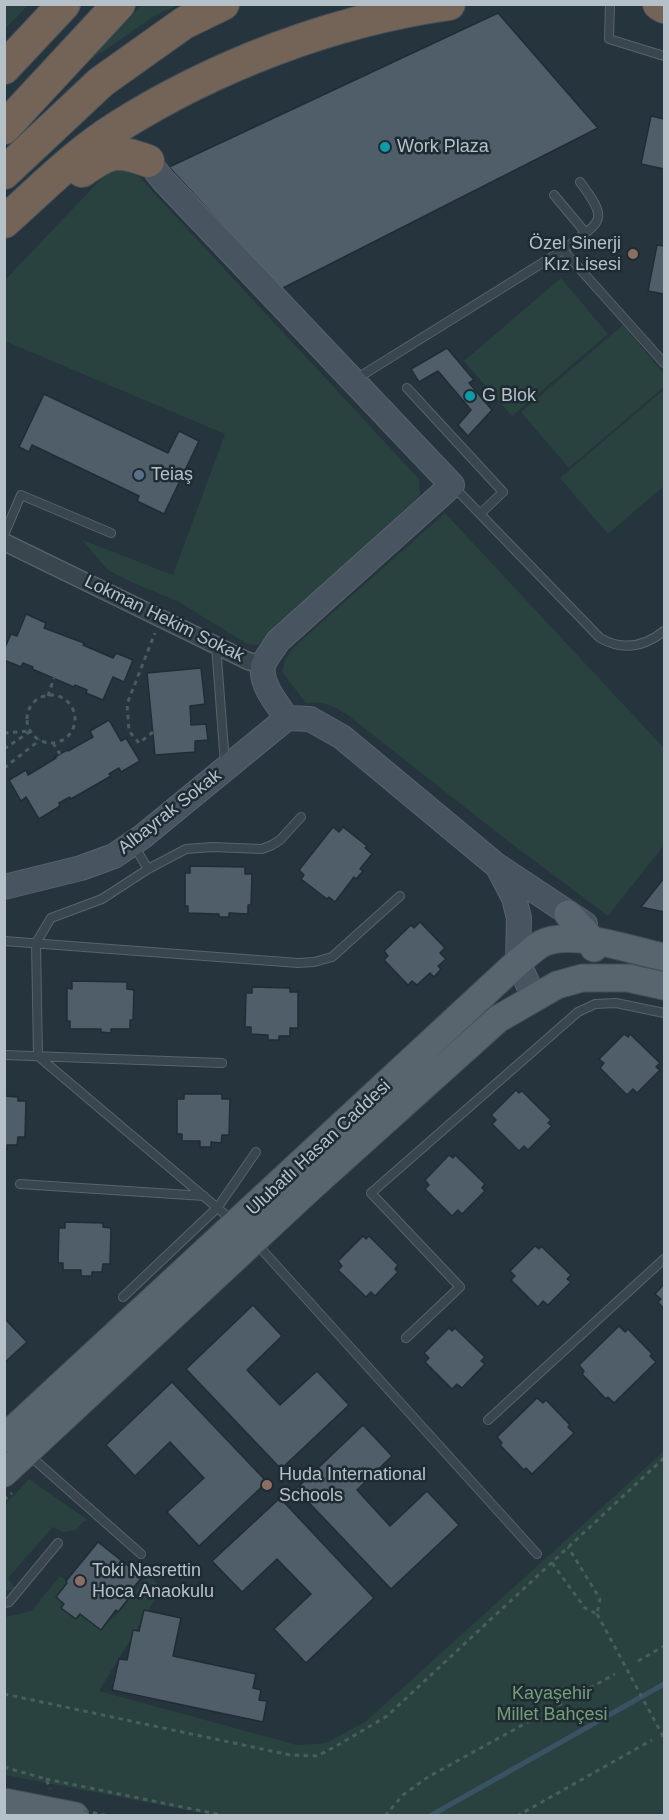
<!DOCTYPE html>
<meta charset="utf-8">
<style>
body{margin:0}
#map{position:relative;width:669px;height:1820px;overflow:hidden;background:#26343e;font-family:Arial,sans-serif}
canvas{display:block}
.frame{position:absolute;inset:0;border:6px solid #b6c0c9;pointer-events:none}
</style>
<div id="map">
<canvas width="669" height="1820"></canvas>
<div class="frame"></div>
</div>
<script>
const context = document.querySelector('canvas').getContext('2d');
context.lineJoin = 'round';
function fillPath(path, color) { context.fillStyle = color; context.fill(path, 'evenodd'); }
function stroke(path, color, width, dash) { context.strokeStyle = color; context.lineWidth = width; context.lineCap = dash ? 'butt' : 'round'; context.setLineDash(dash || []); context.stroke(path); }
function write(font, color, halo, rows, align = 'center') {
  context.font = font + ' Arial,sans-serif'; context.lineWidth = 5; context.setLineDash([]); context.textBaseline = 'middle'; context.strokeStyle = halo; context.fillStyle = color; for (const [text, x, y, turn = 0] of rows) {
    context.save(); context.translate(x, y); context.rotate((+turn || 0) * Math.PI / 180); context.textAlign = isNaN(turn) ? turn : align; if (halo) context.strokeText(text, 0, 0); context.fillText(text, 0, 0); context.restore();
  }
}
const green = new Path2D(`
 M 5,4 L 28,5 L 5,29 L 4,5 Z
 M 142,5 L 178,5 L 154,16 L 82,66 Z
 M 119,165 L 130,167 L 419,479 L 420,495 L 258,645 L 247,644 L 179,602 L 131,582 L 108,570 L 82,540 L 173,575 L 225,434 L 7,342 L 5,346 L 5,280 L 100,180 Z
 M 561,278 L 608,334 L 512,416 L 464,361 Z
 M 623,325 L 664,374 L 664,387 L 569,468 L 521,412 Z
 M 662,391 L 664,394 L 664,486 L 608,534 L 560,478 Z
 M 445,513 L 664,748 L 664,845 L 608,916 L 504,838 L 345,713 C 331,705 322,701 306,703 L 282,672 C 284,661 288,654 295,646 Z
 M 664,1451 L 664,1815 L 213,1815 L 5,1775 L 5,1617 L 31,1611 L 60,1576 L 114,1617 L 148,1575 L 162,1588 L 99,1691 L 297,1745 L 326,1743 L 365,1722 Z
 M 29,1479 L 88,1520 L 83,1522 L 76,1530 L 63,1532 L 53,1527 L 8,1578 L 15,1589 L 5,1591 L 4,1506 Z`);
const stream = new Path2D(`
 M 430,1816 L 664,1684`);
const building = new Path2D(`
 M 498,13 L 598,128 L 281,289 L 169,167 Z
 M 651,116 L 664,119 L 664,169 L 641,164 Z
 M 657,245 L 664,246 L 664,294 L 648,291 Z
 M 447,348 L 474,380 L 469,383 L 492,410 L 468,436 L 458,425 L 471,410 L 438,371 L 419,382 L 411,369 Z
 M 44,394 L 168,453 L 179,431 L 199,441 L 164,514 L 137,501 L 139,496 L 32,445 L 29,452 L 19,447 Z
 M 26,614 L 46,623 L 44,628 L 84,643 L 83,645 L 113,658 L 116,653 L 133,660 L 124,682 L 113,677 L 103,700 L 86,693 L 87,690 L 75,685 L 74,687 L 32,669 L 33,667 L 23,663 L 21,667 L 4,660 L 4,650 L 11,634 L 17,636 Z
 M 201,668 L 205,704 L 190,706 L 191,725 L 206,724 L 208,740 L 195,741 L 195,752 L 155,755 L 147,673 Z
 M 109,720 L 121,741 L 126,738 L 140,761 L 121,772 L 119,768 L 109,774 L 111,776 L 71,799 L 70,797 L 59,803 L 60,806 L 39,819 L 26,797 L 21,801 L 9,780 L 26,770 L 28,775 L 56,758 L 55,757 L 60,754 L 67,750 L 68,751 L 93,737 L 90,731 Z
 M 333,827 L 339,832 L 343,827 L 367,846 L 365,848 L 372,854 L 360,869 L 363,871 L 356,879 L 354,877 L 335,902 L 329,897 L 327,899 L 301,879 L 304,875 L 299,870 Z
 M 190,866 L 245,867 L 245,874 L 252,874 L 251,905 L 248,905 L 248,914 L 229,913 L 229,917 L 219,917 L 219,914 L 188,913 L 188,906 L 185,906 L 185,873 L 190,873 Z
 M 664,878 L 664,912 L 641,907 Z
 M 420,922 L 445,948 L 440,953 L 446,959 L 438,966 L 441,969 L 434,977 L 430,973 L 417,985 L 412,981 L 408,985 L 384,960 L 388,956 L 384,951 L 411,925 L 414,928 Z
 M 72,981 L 127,982 L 127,989 L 134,990 L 133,1020 L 130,1020 L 130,1029 L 111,1029 L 111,1033 L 101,1032 L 101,1029 L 70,1029 L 70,1021 L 67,1021 L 67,988 L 72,989 Z
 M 252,987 L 290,988 L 290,992 L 298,992 L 298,1028 L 290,1028 L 290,1036 L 279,1036 L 279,1040 L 268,1040 L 268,1035 L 251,1034 L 251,1027 L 245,1027 L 246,993 L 252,993 Z
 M 624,1034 L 628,1037 L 630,1034 L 660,1063 L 656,1067 L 660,1070 L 637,1093 L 633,1089 L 627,1095 L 600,1068 L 604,1063 L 599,1059 Z
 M 516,1090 L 519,1093 L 522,1091 L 551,1120 L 548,1123 L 552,1126 L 528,1150 L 524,1146 L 519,1151 L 492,1124 L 496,1120 L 491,1115 Z
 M 184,1094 L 222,1094 L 222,1099 L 230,1099 L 229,1135 L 222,1135 L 221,1143 L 211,1142 L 211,1147 L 200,1147 L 200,1141 L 182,1141 L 182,1134 L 177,1134 L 177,1099 L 184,1099 Z
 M 4,1096 L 18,1097 L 18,1101 L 26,1101 L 25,1137 L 18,1137 L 17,1145 L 7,1145 L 7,1149 L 4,1149 Z
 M 449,1155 L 453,1158 L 455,1155 L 485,1184 L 482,1188 L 485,1191 L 462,1214 L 458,1210 L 452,1216 L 425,1189 L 429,1185 L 425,1180 Z
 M 65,1222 L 103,1223 L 103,1227 L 111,1228 L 110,1264 L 103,1264 L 102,1272 L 92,1272 L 92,1276 L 81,1276 L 81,1270 L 63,1270 L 63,1263 L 58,1263 L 59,1228 L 65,1228 Z
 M 363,1236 L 366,1239 L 369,1236 L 398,1265 L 395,1269 L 398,1272 L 375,1296 L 371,1292 L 366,1297 L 338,1270 L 342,1266 L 338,1261 Z
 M 535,1246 L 539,1249 L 541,1246 L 571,1275 L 567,1279 L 571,1282 L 548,1305 L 543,1301 L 538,1307 L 511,1280 L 515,1276 L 510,1271 Z
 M 664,1284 L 664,1309 L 658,1302 L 661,1299 L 655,1294 Z
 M 253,1305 L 282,1336 L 247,1370 L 280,1405 L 317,1371 L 349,1405 L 281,1469 L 186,1369 Z
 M 4,1318 L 27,1342 L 4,1363 Z
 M 619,1326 L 625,1332 L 628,1329 L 652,1354 L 650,1356 L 656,1362 L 614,1403 L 608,1397 L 606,1399 L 582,1374 L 584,1371 L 579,1365 Z
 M 449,1328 L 452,1331 L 455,1328 L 485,1357 L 481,1361 L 485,1364 L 462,1388 L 457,1384 L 452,1389 L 425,1362 L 429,1358 L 424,1353 Z
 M 172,1382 L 267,1482 L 199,1546 L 167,1512 L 204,1478 L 170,1442 L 135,1476 L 106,1445 Z
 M 537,1398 L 543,1403 L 546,1400 L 570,1425 L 568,1427 L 574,1433 L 532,1474 L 526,1468 L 524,1470 L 500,1445 L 502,1443 L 497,1437 Z
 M 363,1425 L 392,1456 L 357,1490 L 390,1526 L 427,1491 L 459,1525 L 391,1589 L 296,1489 Z
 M 280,1498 L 374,1598 L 306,1663 L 274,1629 L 311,1594 L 277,1559 L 242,1592 L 212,1561 Z
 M 98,1542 L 142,1577 L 127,1596 L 129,1598 L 118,1612 L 116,1610 L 101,1630 L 80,1614 L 76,1619 L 61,1608 L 64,1604 L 56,1597 L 67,1583 L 66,1581 Z
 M 144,1610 L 181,1618 L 173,1656 L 256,1674 L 253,1688 L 261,1690 L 259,1700 L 267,1701 L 263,1722 L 112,1690 L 119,1659 L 127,1660 L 133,1630 L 139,1631 Z`);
const path = new Path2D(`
 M27 719a24 24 0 1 1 48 0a24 24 0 1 1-48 0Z
 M 48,696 L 54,678
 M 153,732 L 139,743 L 129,731 L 127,704 L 155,633
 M 4,733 L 30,731
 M 53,743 L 60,754
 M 4,749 L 31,731
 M 4,768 L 40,740
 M 4,1500 L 12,1493
 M 552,1563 L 585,1608 L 597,1614 L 600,1599 L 568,1547
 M 638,1661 L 664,1646
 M 4,1694 L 290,1755 L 317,1756 L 338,1745 L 387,1716 L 664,1458
 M 4,1767 L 46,1779 L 50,1789
 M 46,1779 L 226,1816
 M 385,1816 L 403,1795 L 428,1777 L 615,1674
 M 517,1816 L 652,1740`);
const lane = new Path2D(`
 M 610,4 L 609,39 L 664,56
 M 554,195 L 585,232
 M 563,250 C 599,221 612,224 580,182
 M 356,379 L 563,250 L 664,363
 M 407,388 L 503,492 L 481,513
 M 453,486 L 600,638 C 623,651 644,647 664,631
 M 4,535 L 21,495 L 111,533
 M 216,645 L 225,764
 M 133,844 L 148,869
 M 4,941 L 298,963 L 314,962 L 332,957 L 400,896
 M 4,1055 L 222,1063
 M 20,1184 L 204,1196
 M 234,1222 L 38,1056 L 36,943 L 51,918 L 102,899 L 148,869 L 186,849 L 212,847 L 262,849 L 272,845 L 280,840 L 301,817
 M 255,1242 L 537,1554
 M 123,1297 L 218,1207 L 256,1152
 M 406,1338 L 460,1287 L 371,1193 L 578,1012 L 595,1004 L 616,1003 L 664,1013
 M 488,1420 L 664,1259
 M 29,1455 L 141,1554
 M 4,1603 L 9,1602 L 58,1543`);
const street = new Path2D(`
 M 4,542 L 248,661 L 263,665`);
const secondary = new Path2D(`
 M 148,161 L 163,180 L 452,485 L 278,641 C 274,648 265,658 263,666 C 260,684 277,704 287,718
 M 287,718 L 310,719 L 342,737 L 496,865 L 585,924
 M 499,869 L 514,898 L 519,918 L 518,962 L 531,991 L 536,996
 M 4,887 L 81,868 L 114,856 L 142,837 L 287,718`);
const primary = new Path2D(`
 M 568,914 L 593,941 L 594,948
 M 4,1438 L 518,962 C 526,956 533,949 541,944 C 570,928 633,951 664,957
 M 4,1473 L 309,1189 L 498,1019 L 557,985 L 582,978 L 628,978 L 664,986
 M 4,1802 L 75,1816`);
const highway = new Path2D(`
 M 659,4 L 664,7
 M 4,68 L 64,4
 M 4,128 L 119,4
 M 82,171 C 109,152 117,149 148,161
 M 4,173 L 101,82 L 184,23 L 223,4
 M 4,222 C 40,190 75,154 116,128 C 216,65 332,21 449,4`);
const pathBridge = new Path2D(`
 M 597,1614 L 664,1738
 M 84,1811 L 109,1816`);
const markers = [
 [385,147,6,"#0f9aa8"],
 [633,254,6,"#8d6e63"],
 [470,396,6,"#0f9aa8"],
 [139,475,6,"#5c6f8a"],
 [267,1485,6,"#8d6e63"],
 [80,1581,6,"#8d6e63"]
];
const poiNames = [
 ["Work Plaza",397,147],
 ["Özel Sinerji",621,244,"right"],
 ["Kız Lisesi",621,265,"right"],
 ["G Blok",482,396],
 ["Teiaş",151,475],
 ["Huda International",279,1475],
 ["Schools",279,1496],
 ["Toki Nasrettin",92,1571],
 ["Hoca Anaokulu",92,1592]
];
const streetNames = [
 ["Lokman Hekim Sokak",164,619,26],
 ["Albayrak Sokak",170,812,-38],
 ["Ulubatlı Hasan Caddesi",319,1148,-43]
];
const parkNames = [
 ["Kayaşehir",552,1694],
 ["Millet Bahçesi",552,1715]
];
fillPath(green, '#29413f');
stroke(stream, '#3a5364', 5);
fillPath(building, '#4f5e69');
stroke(building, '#212d35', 1.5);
stroke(lane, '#58636c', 10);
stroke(street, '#58636c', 19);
stroke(secondary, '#58636c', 26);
stroke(primary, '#434f57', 29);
stroke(highway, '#455059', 34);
stroke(path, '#485d5d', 3, [4.5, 4.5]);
stroke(lane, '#3a464e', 8);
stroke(street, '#3a464e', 16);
stroke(secondary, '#485561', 24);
stroke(primary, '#58656e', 27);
stroke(highway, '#746458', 32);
stroke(pathBridge, '#485d5d', 3, [4.5, 4.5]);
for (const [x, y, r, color] of markers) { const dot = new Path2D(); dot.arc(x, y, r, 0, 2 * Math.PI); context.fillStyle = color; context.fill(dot); stroke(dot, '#1f2b33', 2); }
write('18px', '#b6c0c9', '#1f2b33', poiNames, 'left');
write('18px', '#b6c0c9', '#1f2b33', streetNames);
write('18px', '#769e79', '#1f2b33', parkNames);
</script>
